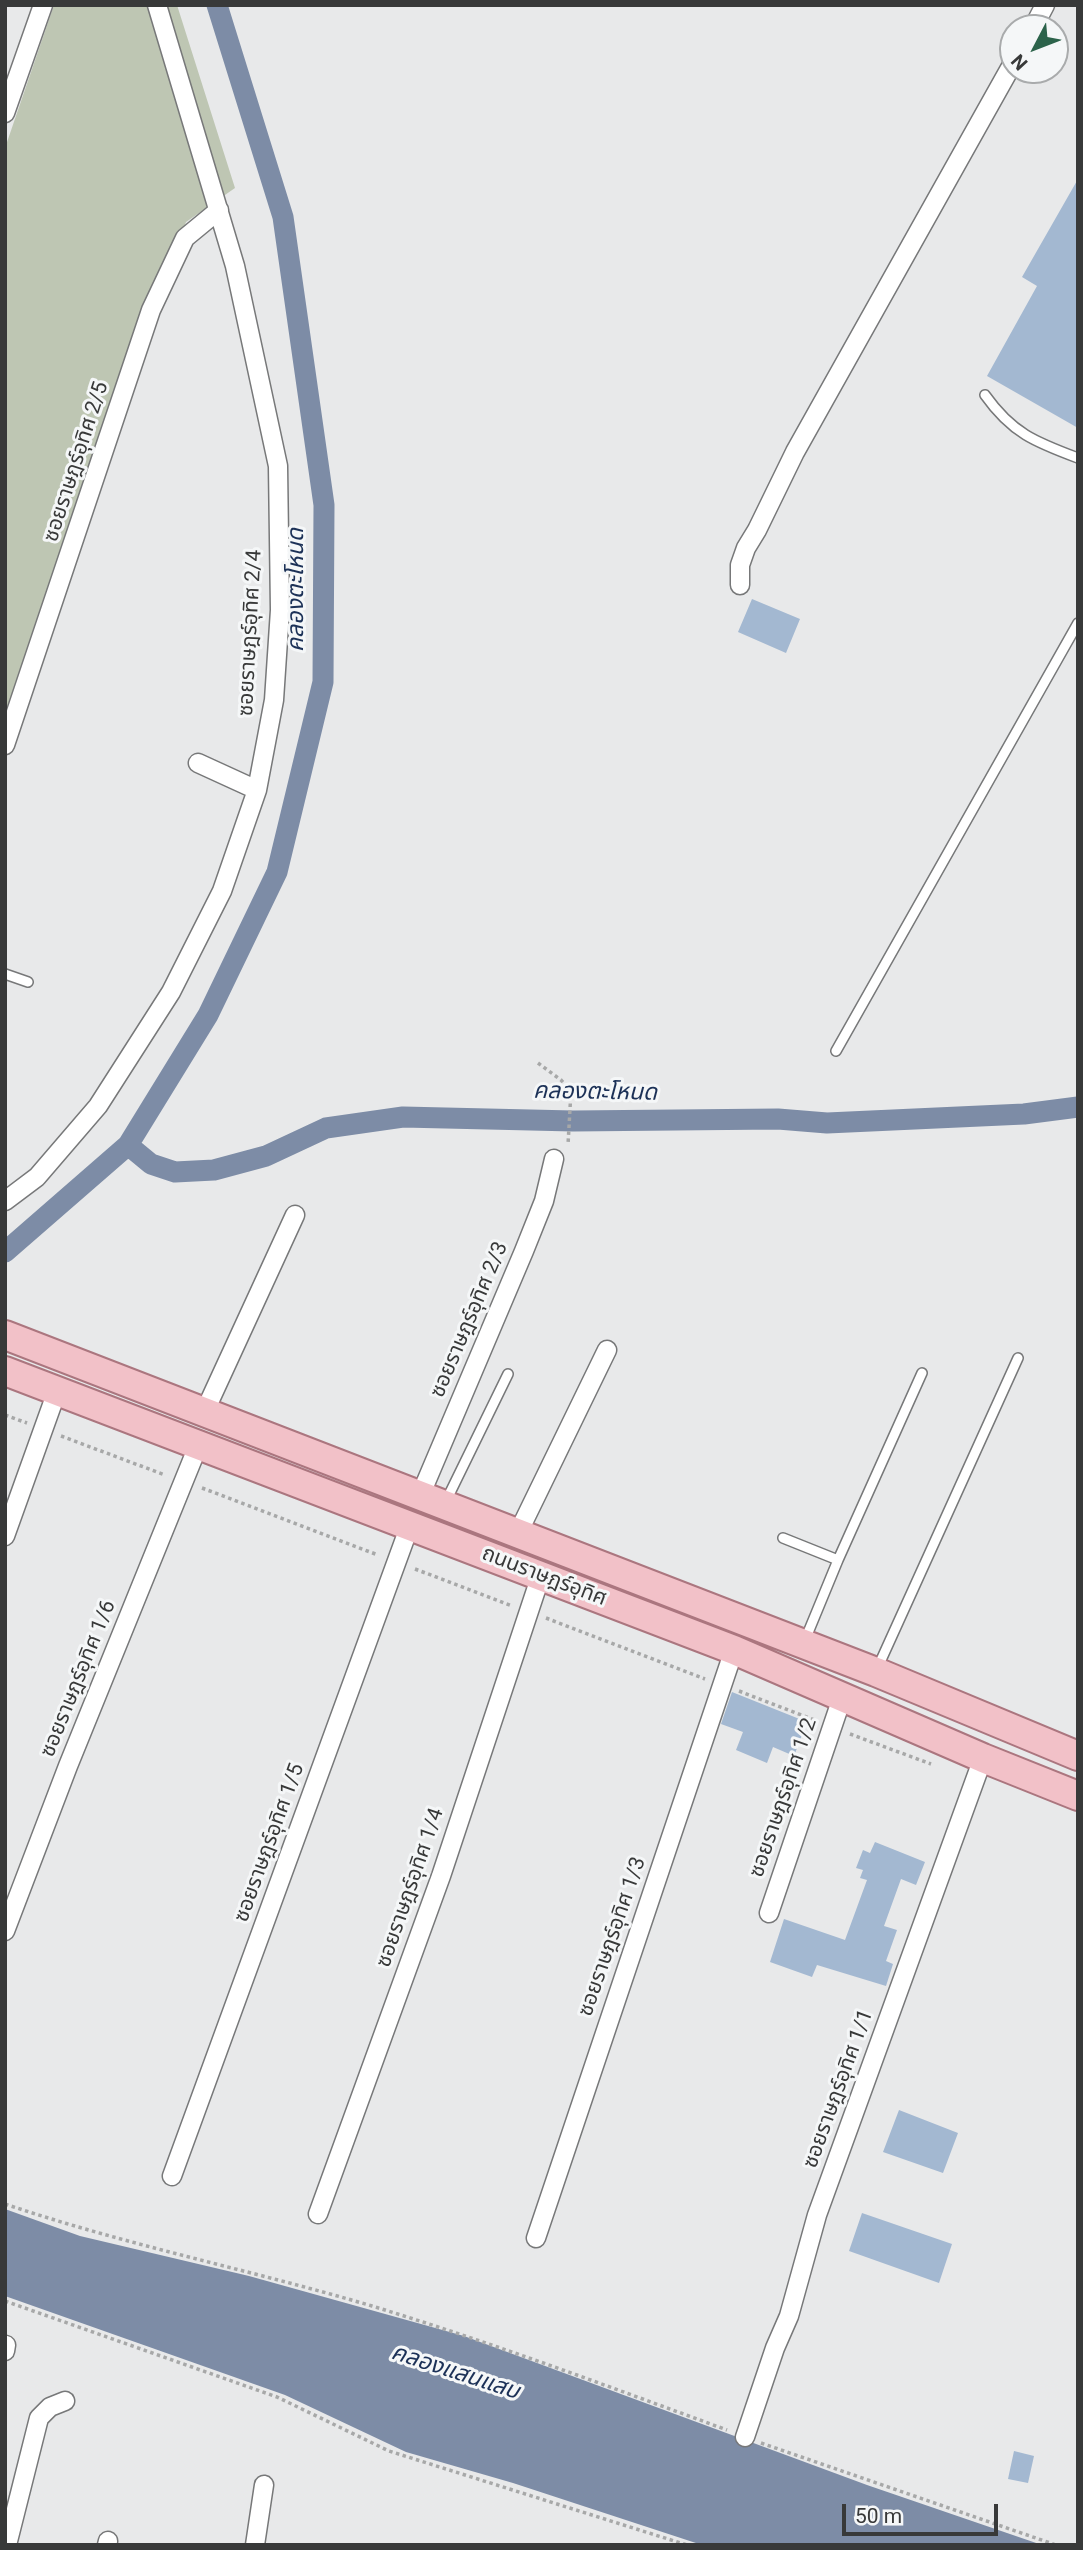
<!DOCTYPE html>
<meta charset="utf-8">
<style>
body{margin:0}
#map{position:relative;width:1083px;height:2550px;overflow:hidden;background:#e8e9ea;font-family:Roboto,sans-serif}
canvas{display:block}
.frame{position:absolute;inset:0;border:7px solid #383939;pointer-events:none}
.north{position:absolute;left:999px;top:14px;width:70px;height:70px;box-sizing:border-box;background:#f5f7f8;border:2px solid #a9abac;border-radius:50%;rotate:228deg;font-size:19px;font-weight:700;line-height:28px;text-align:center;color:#383939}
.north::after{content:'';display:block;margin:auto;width:24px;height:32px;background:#2c634b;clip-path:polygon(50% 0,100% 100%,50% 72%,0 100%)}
.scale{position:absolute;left:842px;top:2504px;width:156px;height:32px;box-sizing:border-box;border:4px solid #383939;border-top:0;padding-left:9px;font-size:21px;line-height:24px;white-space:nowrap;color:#383939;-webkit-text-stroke:5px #f5f7f8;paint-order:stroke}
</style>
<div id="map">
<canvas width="1083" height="2550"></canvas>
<div class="frame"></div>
<div class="north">N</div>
<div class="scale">50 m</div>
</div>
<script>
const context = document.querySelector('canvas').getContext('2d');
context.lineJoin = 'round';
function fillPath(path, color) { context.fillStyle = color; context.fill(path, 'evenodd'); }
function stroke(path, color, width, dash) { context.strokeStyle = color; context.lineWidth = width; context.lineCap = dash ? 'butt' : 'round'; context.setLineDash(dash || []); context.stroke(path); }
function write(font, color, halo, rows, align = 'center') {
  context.font = font + ' Roboto,"Noto Sans Thai",sans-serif'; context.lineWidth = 6; context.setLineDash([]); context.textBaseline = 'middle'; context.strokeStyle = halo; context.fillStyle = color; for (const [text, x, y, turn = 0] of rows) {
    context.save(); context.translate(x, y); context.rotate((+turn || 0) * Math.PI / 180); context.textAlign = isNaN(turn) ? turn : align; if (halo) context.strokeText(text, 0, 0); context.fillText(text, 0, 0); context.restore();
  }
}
const green = new Path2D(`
 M 54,5 L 177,5 L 235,188 L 186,222 L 5,744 L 5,148 Z`);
const water = new Path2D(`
 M 5,2209 L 80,2236 L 249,2276 L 464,2336 L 867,2485 L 1042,2545 L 702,2545 L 513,2483 L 406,2452 L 285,2395 L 5,2296 Z`);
const canal = new Path2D(`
 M 128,1145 L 151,1164 L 175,1172 L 214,1170 L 266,1156 L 326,1128 L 403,1117 L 573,1121 L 778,1119 L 827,1123 L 1024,1114 L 1078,1107
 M 5,1252 L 128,1145 L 208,1015 L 277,872 L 323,682 L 324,505 L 283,217 L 217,5`);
const building = new Path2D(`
 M 1078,179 L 1078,428 L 987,376 L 1037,286 L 1022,277 Z
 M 752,599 L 800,619 L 786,653 L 738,632 Z
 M 732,1692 L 807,1722 L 794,1756 L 773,1747 L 767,1763 L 736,1750 L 743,1732 L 721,1724 Z
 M 875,1842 L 925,1862 L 916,1885 L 901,1879 L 884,1926 L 897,1930 L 886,1961 L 893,1964 L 886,1986 L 817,1965 L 812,1977 L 770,1962 L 784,1919 L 845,1940 L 867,1880 L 860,1878 L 863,1870 L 856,1868 L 863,1850 L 870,1853 Z
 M 899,2110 L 958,2133 L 943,2173 L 883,2152 Z
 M 862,2213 L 952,2244 L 939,2283 L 849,2251 Z
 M 1014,2451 L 1034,2456 L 1028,2483 L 1008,2479 Z`);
const path = new Path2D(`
 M 538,1063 L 561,1080 L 571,1091 L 568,1145
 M 5,1415 L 27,1423
 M 61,1436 L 165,1475
 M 202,1488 L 378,1555
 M 415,1569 L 512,1606
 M 546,1618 L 705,1679
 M 739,1691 L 817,1721
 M 850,1734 L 931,1764
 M 5,2204 C 126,2245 251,2270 372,2306 C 493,2343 610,2387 727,2430
 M 5,2301 L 277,2397 L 389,2451 L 687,2545
 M 761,2443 L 1056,2545`);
const service = new Path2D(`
 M 985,395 C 1012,433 1035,442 1078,458
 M 5,974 L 28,982
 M 836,1051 L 1078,623
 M 445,1503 L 508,1374
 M 783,1538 L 838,1560 L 805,1640
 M 838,1560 L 922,1373
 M 877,1669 L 1018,1358`);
const minor = new Path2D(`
 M 1033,28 L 1045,5
 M 5,113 L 43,5
 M 740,585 L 740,565 L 746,548 L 757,530 L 795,452 L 1013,63
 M 5,745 L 151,310 L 185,238 L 219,210
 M 198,763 L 257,790
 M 5,1201 L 37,1177 L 98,1106 L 171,992 L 222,891 L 257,790 L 274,700 L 280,610 L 278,466 L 235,266 L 157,5
 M 204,1413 L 295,1215
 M 420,1496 L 524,1251 L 544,1201 L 554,1159
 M 518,1533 L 607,1350
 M 5,1536 L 57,1391
 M 769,1913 L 842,1698
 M 5,1931 L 68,1766 L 198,1446
 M 172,2176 L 410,1525
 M 318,2214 L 441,1876 L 541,1575
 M 536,2238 L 734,1650
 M 5,2351 L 6,2345
 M 745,2437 L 775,2348 L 789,2316 L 817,2215 L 983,1758
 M 7,2545 L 39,2418 L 50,2407 L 65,2401
 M 107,2545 L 108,2541
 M 255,2545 L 264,2485`);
const primary = new Path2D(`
 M 5,1335 L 876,1672 L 1078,1756
 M 5,1371 L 734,1650 L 983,1758 L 1078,1796`);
const streetNames = [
 ["ซอยราษฎร์อุทิศ 2/5",77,462,-72],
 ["ซอยราษฎร์อุทิศ 2/4",251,633,-87],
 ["ซอยราษฎร์อุทิศ 2/3",470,1320,-67],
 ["ถนนราษฎร์อุทิศ",544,1577,21],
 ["ซอยราษฎร์อุทิศ 1/6",79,1679,-68],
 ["ซอยราษฎร์อุทิศ 1/2",784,1798,-71],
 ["ซอยราษฎร์อุทิศ 1/5",270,1843,-70],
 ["ซอยราษฎร์อุทิศ 1/4",411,1888,-71],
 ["ซอยราษฎร์อุทิศ 1/3",613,1937,-71],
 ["ซอยราษฎร์อุทิศ 1/1",839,2089,-70]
];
const waterNames = [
 ["คลองตะโหนด",297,590,-90],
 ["คลองตะโหนด",595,1093,1],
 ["คลองแสนแสบ",455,2373,18]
];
fillPath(green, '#bec6b3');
fillPath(water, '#7d8ca6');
stroke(canal, '#7d8ca6', 21);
fillPath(building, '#a3b8d1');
stroke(service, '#777879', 12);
stroke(minor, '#777879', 21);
stroke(primary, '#ab767f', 32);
stroke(path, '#a7a8a8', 3.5, [3.5, 3.5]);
stroke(service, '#fff', 9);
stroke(minor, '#fff', 18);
stroke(primary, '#f2c1c8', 28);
write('21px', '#383939', '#f5f7f8', streetNames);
write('italic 23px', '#1c3157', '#f5f7f8', waterNames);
</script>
